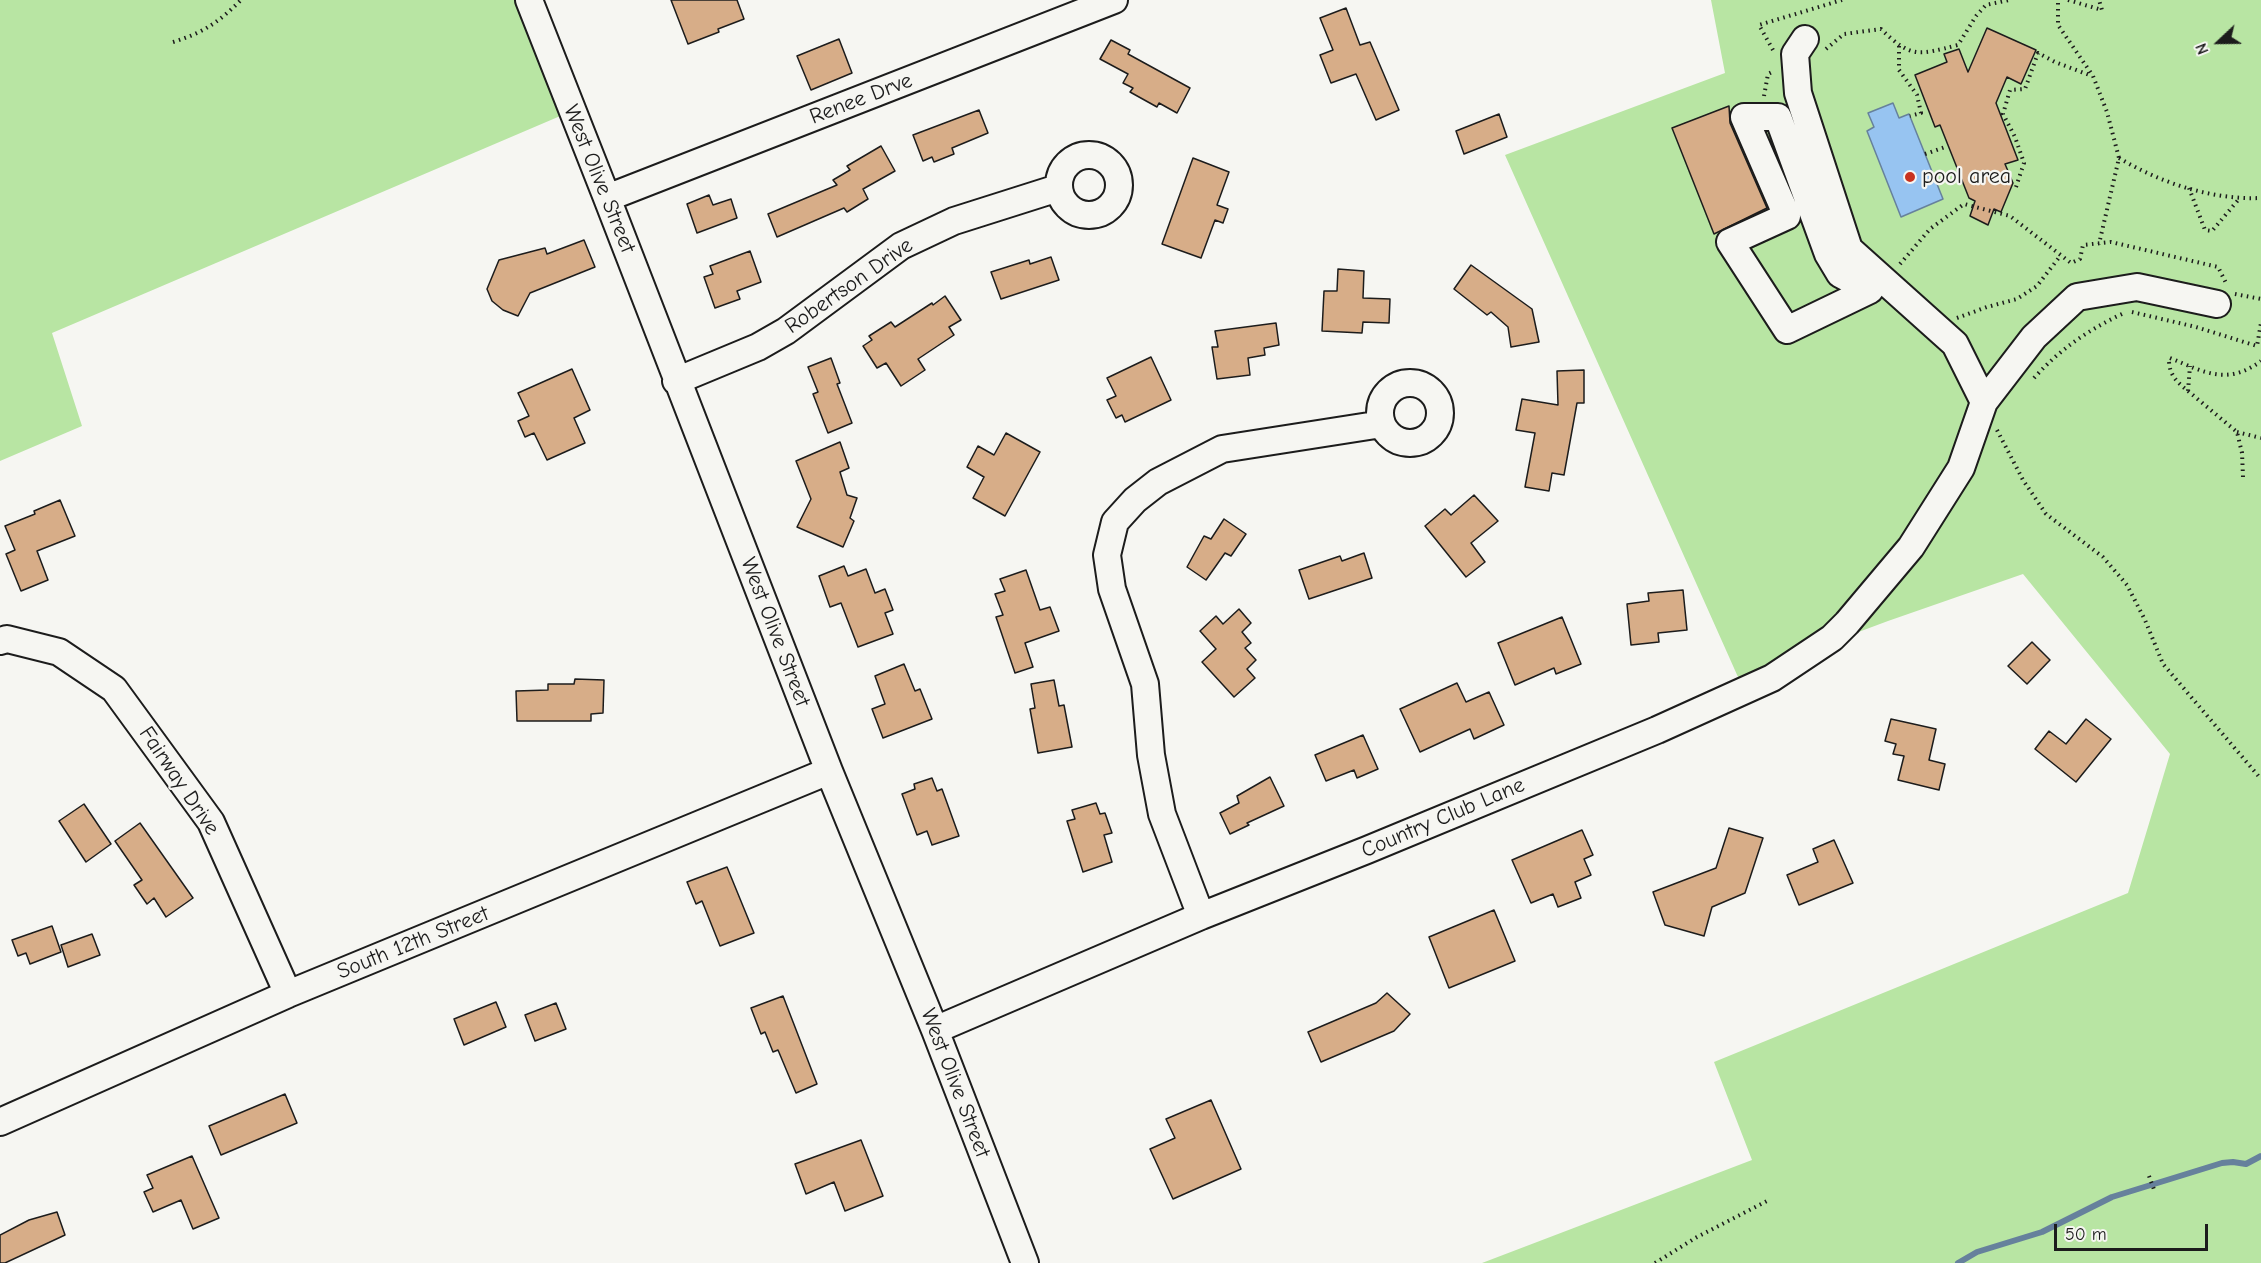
<!DOCTYPE html>
<style>
body{margin:0}
#map{position:relative;width:2261px;height:1263px;overflow:hidden;background:#f6f6f2;font-family:"Comic Neue",sans-serif}
canvas{display:block}
.north{position:absolute;left:2189px;top:12px;width:60px;height:60px;-webkit-text-stroke:4px #f6f6f2;paint-order:stroke;rotate:248deg;font-size:16px;font-weight:700;line-height:24px;text-align:center;color:#1c1c1c}
.north::after{content:'';display:block;margin:auto;width:21px;height:27px;background:#1c1c1c;clip-path:polygon(50% 0,100% 100%,50% 72%,0 100%)}
.scale{position:absolute;left:2054px;top:1224px;width:154px;height:27px;box-sizing:border-box;border:3px solid #1c1c1c;border-top:0;padding-left:8px;font-size:18px;line-height:21px;white-space:nowrap;color:#1c1c1c;-webkit-text-stroke:4px #f6f6f2;paint-order:stroke}
</style>
<div id="map">
<canvas width="2261" height="1263"></canvas>
<div class="north">N</div>
<div class="scale">50 m</div>
</div>
<script>
const context = document.querySelector('canvas').getContext('2d');
context.lineJoin = 'round';
function fillPath(path, color) { context.fillStyle = color; context.fill(path, 'evenodd'); }
function stroke(path, color, width, dash) { context.strokeStyle = color; context.lineWidth = width; context.lineCap = dash ? 'butt' : 'round'; context.setLineDash(dash || []); context.stroke(path); }
function write(font, color, halo, rows, align = 'center') {
  context.font = font + ' "Comic Neue",sans-serif'; context.lineWidth = 4.5; context.setLineDash([]); context.textBaseline = 'middle'; context.strokeStyle = halo; context.fillStyle = color; for (const [text, x, y, turn = 0] of rows) {
    context.save(); context.translate(x, y); context.rotate((+turn || 0) * Math.PI / 180); context.textAlign = isNaN(turn) ? turn : align; if (halo) context.strokeText(text, 0, 0); context.fillText(text, 0, 0); context.restore();
  }
}
const green = new Path2D(`
 M 0,0 L 528,0 L 572,111 L 52,333 L 82,426 L 0,461 Z
 M 1711,0 L 2261,0 L 2261,1263 L 1482,1263 L 1752,1160 L 1714,1062 L 2128,893 L 2170,754 L 2023,574 L 1888,621 L 1738,677 L 1505,155 L 1725,73 Z`);
const water = new Path2D(`
 M 1893,103 L 1899,118 L 1909,114 L 1943,199 L 1901,217 L 1867,131 L 1874,127 L 1868,113 Z`);
const stream = new Path2D(`
 M 1958,1263 L 1977,1252 L 2042,1232 L 2112,1197 L 2222,1163 L 2233,1162 L 2246,1164 L 2261,1156`);
const building = new Path2D(`
 M 671,0 L 737,0 L 744,19 L 718,29 L 719,32 L 688,44 Z
 M 1346,8 L 1360,45 L 1370,42 L 1399,110 L 1376,120 L 1356,74 L 1331,83 L 1320,55 L 1333,50 L 1320,18 Z
 M 1987,28 L 2036,50 L 2021,84 L 2007,77 L 1996,103 L 2018,160 L 2005,164 L 2013,183 L 2001,212 L 1994,209 L 1988,225 L 1970,216 L 1975,201 L 1969,198 L 1940,125 L 1935,127 L 1915,75 L 1947,62 L 1944,54 L 1959,49 L 1968,72 Z
 M 839,39 L 852,73 L 811,90 L 797,56 Z
 M 1111,40 L 1130,50 L 1128,54 L 1190,88 L 1177,113 L 1159,103 L 1157,107 L 1130,92 L 1133,88 L 1123,83 L 1128,74 L 1100,59 Z
 M 1729,106 L 1730,123 L 1767,208 L 1714,234 L 1672,128 Z
 M 979,110 L 988,133 L 952,148 L 954,154 L 934,162 L 932,157 L 923,161 L 913,135 Z
 M 1499,114 L 1507,137 L 1464,154 L 1456,131 Z
 M 881,146 L 895,171 L 863,189 L 868,199 L 847,212 L 844,208 L 777,237 L 768,214 L 837,185 L 833,180 L 850,170 L 847,166 Z
 M 1193,158 L 1229,172 L 1217,205 L 1228,209 L 1223,223 L 1215,220 L 1201,258 L 1162,244 Z
 M 709,195 L 713,205 L 731,199 L 737,218 L 697,233 L 687,204 Z
 M 584,240 L 595,267 L 530,293 L 518,316 L 503,310 L 492,301 L 487,289 L 499,260 L 545,248 L 547,254 Z
 M 750,251 L 761,282 L 737,291 L 740,299 L 715,308 L 704,277 L 713,274 L 710,266 Z
 M 1051,257 L 1059,280 L 1001,299 L 991,272 L 1029,260 L 1030,264 Z
 M 1471,265 L 1532,309 L 1539,342 L 1511,347 L 1508,327 L 1491,312 L 1487,315 L 1454,289 Z
 M 1338,269 L 1364,271 L 1363,298 L 1390,299 L 1389,323 L 1363,322 L 1362,333 L 1322,331 L 1324,291 L 1337,291 Z
 M 945,296 L 961,320 L 949,327 L 954,335 L 918,359 L 925,370 L 901,386 L 886,363 L 877,368 L 863,346 L 872,340 L 869,336 L 891,322 L 895,327 L 932,303 L 933,305 Z
 M 1276,323 L 1279,345 L 1264,348 L 1265,355 L 1248,358 L 1250,375 L 1217,379 L 1212,347 L 1218,347 L 1215,331 Z
 M 1151,357 L 1171,400 L 1125,422 L 1122,415 L 1116,418 L 1107,400 L 1116,396 L 1107,378 Z
 M 831,358 L 840,383 L 837,384 L 852,423 L 828,433 L 813,394 L 818,392 L 808,367 Z
 M 572,369 L 590,410 L 574,418 L 585,443 L 547,460 L 534,433 L 525,437 L 518,421 L 529,416 L 518,393 Z
 M 1584,370 L 1584,403 L 1577,403 L 1564,475 L 1552,473 L 1549,491 L 1525,487 L 1535,433 L 1516,430 L 1522,399 L 1558,405 L 1557,371 Z
 M 1006,433 L 1040,452 L 1005,516 L 973,498 L 984,477 L 967,467 L 978,446 L 994,455 Z
 M 840,442 L 849,468 L 840,472 L 847,495 L 857,498 L 850,518 L 854,521 L 843,547 L 797,527 L 811,499 L 796,461 Z
 M 1474,495 L 1498,521 L 1471,543 L 1485,562 L 1466,577 L 1425,526 L 1445,509 L 1451,515 Z
 M 60,500 L 75,536 L 37,551 L 48,580 L 21,591 L 6,554 L 15,550 L 5,526 L 35,514 L 34,511 Z
 M 1224,519 L 1246,534 L 1231,556 L 1225,553 L 1206,580 L 1187,567 L 1204,536 L 1211,539 Z
 M 1364,553 L 1372,578 L 1309,599 L 1299,570 L 1340,556 L 1342,561 Z
 M 844,566 L 848,576 L 866,569 L 875,593 L 885,589 L 893,610 L 885,613 L 893,634 L 858,647 L 841,603 L 830,607 L 819,576 Z
 M 1026,570 L 1040,610 L 1050,607 L 1059,631 L 1025,643 L 1033,667 L 1015,673 L 996,617 L 1003,615 L 995,594 L 1005,591 L 1000,579 Z
 M 1683,590 L 1687,630 L 1658,633 L 1659,642 L 1631,645 L 1627,604 L 1649,601 L 1648,593 Z
 M 1239,609 L 1251,623 L 1242,632 L 1251,643 L 1245,648 L 1256,660 L 1247,669 L 1255,678 L 1234,697 L 1202,662 L 1216,649 L 1200,631 L 1216,616 L 1223,624 Z
 M 1562,617 L 1581,664 L 1556,674 L 1554,668 L 1515,685 L 1498,643 Z
 M 2032,642 L 2050,660 L 2027,684 L 2008,666 Z
 M 904,664 L 915,691 L 920,689 L 932,719 L 883,738 L 872,709 L 885,704 L 875,676 Z
 M 575,679 L 604,680 L 603,713 L 591,714 L 591,721 L 517,721 L 516,691 L 548,690 L 548,684 L 574,684 Z
 M 1054,680 L 1059,706 L 1064,705 L 1072,747 L 1038,753 L 1030,709 L 1035,708 L 1031,684 Z
 M 1457,683 L 1466,702 L 1489,692 L 1504,725 L 1474,739 L 1470,729 L 1420,752 L 1400,709 Z
 M 1891,719 L 1936,729 L 1929,760 L 1945,764 L 1939,790 L 1898,780 L 1904,756 L 1893,754 L 1896,744 L 1885,741 Z
 M 2086,719 L 2111,739 L 2076,782 L 2035,749 L 2049,731 L 2066,744 Z
 M 1363,735 L 1378,769 L 1357,778 L 1354,770 L 1326,781 L 1315,755 Z
 M 1270,777 L 1284,806 L 1247,823 L 1249,825 L 1230,834 L 1220,813 L 1239,803 L 1237,796 Z
 M 932,778 L 937,791 L 942,789 L 959,836 L 932,845 L 927,831 L 917,835 L 902,794 L 915,789 L 914,784 Z
 M 1096,803 L 1100,814 L 1105,813 L 1112,833 L 1104,835 L 1112,862 L 1083,872 L 1067,821 L 1075,819 L 1072,810 Z
 M 84,804 L 111,844 L 86,862 L 59,821 Z
 M 140,823 L 193,898 L 166,917 L 154,898 L 147,904 L 134,885 L 142,880 L 115,841 Z
 M 1729,828 L 1763,838 L 1745,893 L 1712,907 L 1704,936 L 1665,925 L 1653,892 L 1716,868 Z
 M 1582,830 L 1593,855 L 1584,859 L 1591,875 L 1575,882 L 1581,898 L 1558,907 L 1553,894 L 1531,903 L 1512,860 Z
 M 1834,840 L 1853,883 L 1799,905 L 1787,875 L 1818,862 L 1813,849 Z
 M 727,867 L 754,933 L 720,946 L 702,901 L 696,904 L 687,882 Z
 M 1494,910 L 1515,961 L 1449,988 L 1429,937 Z
 M 52,926 L 61,952 L 30,964 L 26,953 L 18,956 L 12,940 Z
 M 92,934 L 100,955 L 68,967 L 61,945 Z
 M 1387,993 L 1410,1014 L 1394,1031 L 1321,1062 L 1308,1032 L 1376,1003 Z
 M 783,996 L 817,1084 L 796,1093 L 778,1050 L 773,1052 L 765,1032 L 761,1034 L 751,1008 Z
 M 496,1002 L 506,1027 L 464,1045 L 454,1019 Z
 M 556,1003 L 566,1029 L 535,1041 L 525,1015 Z
 M 285,1094 L 297,1123 L 221,1155 L 209,1126 Z
 M 1211,1100 L 1241,1169 L 1173,1199 L 1150,1149 L 1175,1138 L 1166,1119 Z
 M 861,1140 L 883,1196 L 845,1211 L 834,1182 L 806,1194 L 795,1164 Z
 M 192,1156 L 219,1218 L 193,1229 L 181,1200 L 153,1212 L 144,1192 L 153,1188 L 147,1175 Z
 M 57,1212 L 65,1235 L 5,1263 L 0,1263 L 0,1235 L 29,1220 Z`);
const path = new Path2D(`
 M 2068,0 L 2102,10 L 2099,0
 M 2058,3 L 2058,25 L 2093,76 L 2107,112 L 2119,158 L 2099,244
 M 173,42 C 203,33 219,22 241,0
 M 1899,46 L 1899,70 L 1917,95 L 1921,113 L 1910,116
 M 1826,49 L 1844,34 L 1881,29 C 1912,59 1918,55 1958,45 L 1976,16 L 1986,5 L 2009,0
 M 1773,50 L 1759,25 L 1842,0
 M 1764,96 L 1768,74 L 1774,71
 M 1925,154 L 1945,147
 M 2119,158 C 2161,183 2212,200 2261,198
 M 2016,187 L 2024,163 L 2015,137 L 2003,114 L 2010,90 L 2025,89 L 2038,53 L 2055,62 L 2092,76
 M 2189,188 L 2205,230 L 2212,231 L 2239,199
 M 1900,264 L 1930,229 L 1964,204 L 2010,216 L 2071,263 L 2080,259 L 2083,245 L 2111,242 L 2218,267 L 2227,285
 M 2235,294 L 2261,299
 M 2132,312 L 2196,327 L 2257,346 L 2261,323
 M 1957,318 L 1987,307 L 2017,299 L 2037,286 L 2061,255
 M 2170,358 C 2204,372 2227,386 2261,361
 M 2169,362 C 2170,376 2178,383 2188,391 L 2190,366
 M 2034,378 C 2059,350 2088,330 2122,314
 M 2188,391 L 2237,432 L 2242,453 L 2243,477
 M 1997,430 L 2023,480 L 2046,514 L 2103,557 L 2127,585 L 2145,620 L 2163,664 L 2261,779
 M 2237,432 L 2261,438
 M 2149,1176 L 2155,1192
 M 1655,1263 L 1697,1237 L 1767,1201`);
const minor = new Path2D(`
 M 529,0 L 607,198 L 829,771 L 935,1030 L 1025,1263
 M 1805,39 L 1795,54 L 1798,93 L 1849,249 L 1955,344 L 1984,402
 M 1744,117 L 1778,117 L 1828,254 L 1840,274 L 1870,290 L 1787,330 L 1730,242 L 1787,216 Z
 M1059 185a30 30 0 1 1 60 0a30 30 0 1 1-60 0Z
 M 607,198 L 1114,0
 M 676,381 L 758,347 L 786,331 L 901,246 L 954,221 L 1058,188
 M1380 413a30 30 0 1 1 60 0a30 30 0 1 1-60 0Z
 M 0,641 L 7,639 L 59,652 L 114,689 L 211,822 L 288,994
 M 1201,916 L 1162,814 L 1151,755 L 1145,684 L 1112,589 L 1107,555 L 1115,522 L 1135,500 L 1158,482 L 1222,449 L 1382,424
 M 935,1030 L 1201,916 L 1367,850 L 1657,730 L 1772,678 L 1832,638 L 1847,623 L 1911,547 L 1961,468 L 1984,402 L 2034,337 L 2077,297 L 2137,287 L 2217,304
 M 0,1122 L 288,994 L 829,771`);
const markers = [
 [1910,177,6,"#c8321e"]
];
const streetNames = [
 ["Renee Drve",861,99,-21],
 ["West Olive Street",599,179,68],
 ["Robertson Drive",849,286,-35],
 ["West Olive Street",775,632,69],
 ["Fairway Drive",179,781,56],
 ["Country Club Lane",1443,818,-23],
 ["South 12th Street",413,943,-22],
 ["West Olive Street",955,1083,69]
];
const poiNames = [
 ["pool area",1922,177]
];
fillPath(green, '#b8e5a3');
fillPath(water, '#97c4f1');
stroke(water, '#66819c', 1.5);
stroke(stream, '#66819c', 6);
fillPath(building, '#d7ad88');
stroke(building, '#1c1c1c', 1.5);
stroke(minor, '#1c1c1c', 30);
stroke(path, '#1c1c1c', 4, [1.5, 4.5]);
stroke(minor, '#f6f6f2', 26);
for (const [x, y, r, color] of markers) { const dot = new Path2D(); dot.arc(x, y, r, 0, 2 * Math.PI); context.fillStyle = color; context.fill(dot); stroke(dot, '#f6f6f2', 2); }
write('22px', '#1c1c1c', '#f6f6f2', streetNames);
write('22px', '#1c1c1c', '#f6f6f2', poiNames, 'left');
</script>
